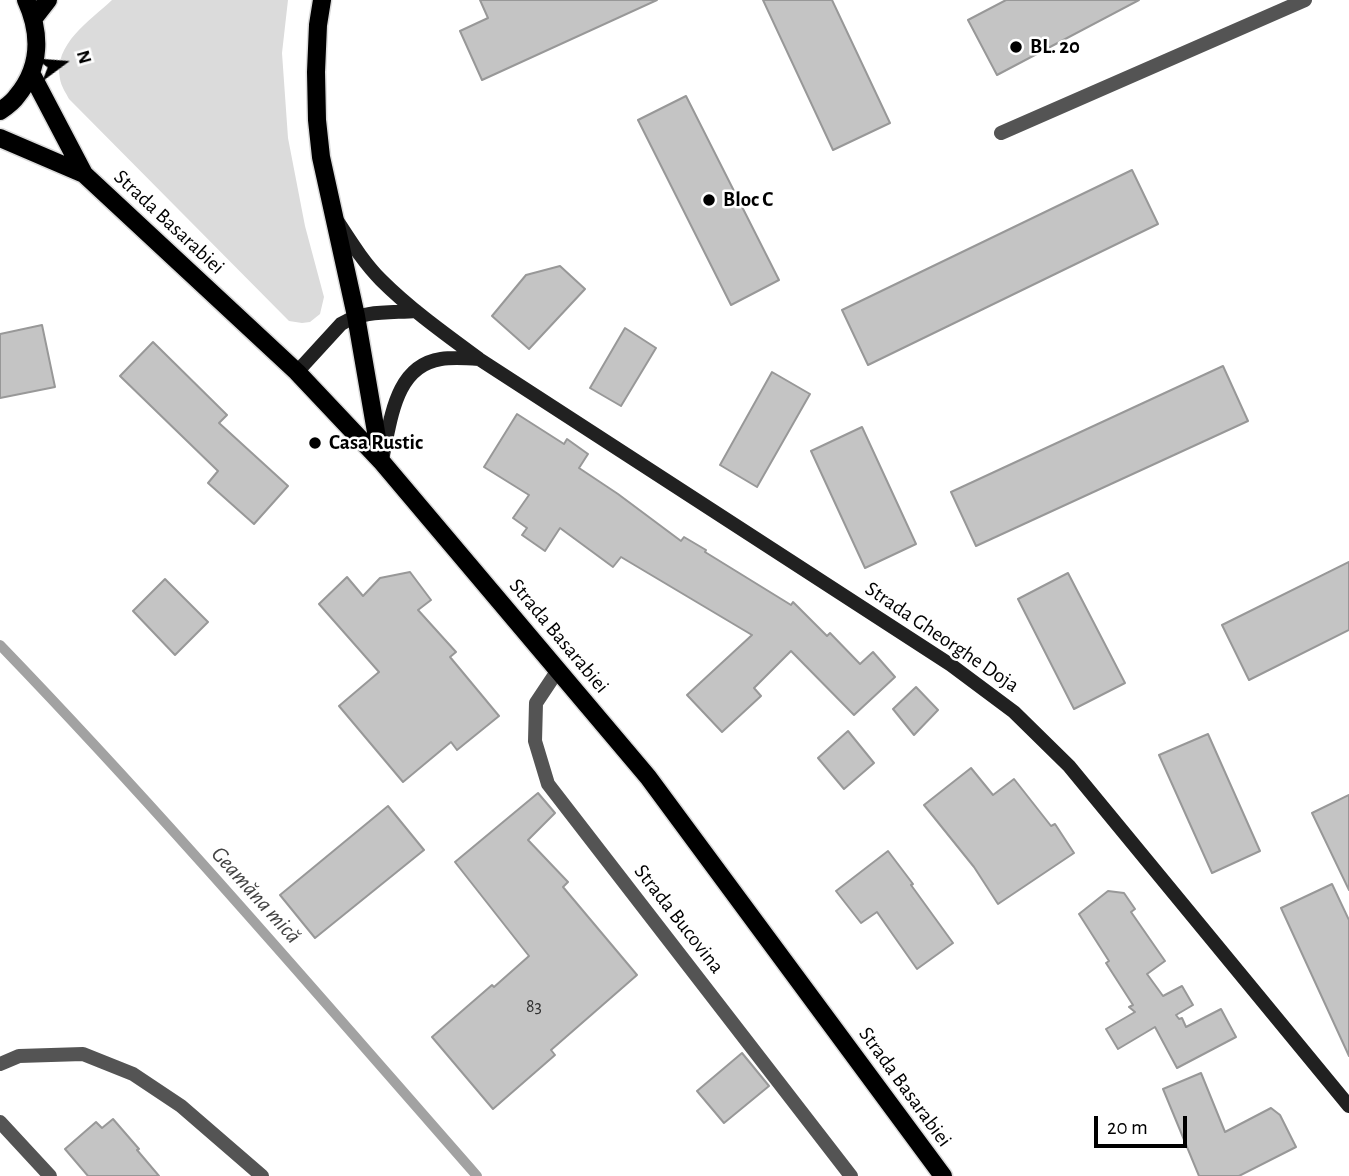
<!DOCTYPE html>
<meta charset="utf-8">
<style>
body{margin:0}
#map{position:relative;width:1349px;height:1176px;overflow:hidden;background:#fff;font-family:"Alegreya Sans",sans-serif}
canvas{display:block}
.north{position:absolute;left:28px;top:28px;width:70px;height:70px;-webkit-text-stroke:5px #fff;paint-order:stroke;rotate:74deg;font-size:19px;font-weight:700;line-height:28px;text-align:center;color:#000}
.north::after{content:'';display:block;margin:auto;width:24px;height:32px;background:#000;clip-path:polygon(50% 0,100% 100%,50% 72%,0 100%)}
.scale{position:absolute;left:1094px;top:1116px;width:93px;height:32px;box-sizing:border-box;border:4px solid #000;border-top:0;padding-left:9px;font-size:21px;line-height:24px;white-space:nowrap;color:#000;-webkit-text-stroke:5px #fff;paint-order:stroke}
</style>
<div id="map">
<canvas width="1349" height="1176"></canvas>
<div class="north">N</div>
<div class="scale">20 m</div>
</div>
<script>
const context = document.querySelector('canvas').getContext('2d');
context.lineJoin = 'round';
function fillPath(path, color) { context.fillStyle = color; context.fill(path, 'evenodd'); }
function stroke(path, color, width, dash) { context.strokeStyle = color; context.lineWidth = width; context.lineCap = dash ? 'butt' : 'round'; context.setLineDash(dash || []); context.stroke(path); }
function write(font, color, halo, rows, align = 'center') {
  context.font = font + ' "Alegreya Sans",sans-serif'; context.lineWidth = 5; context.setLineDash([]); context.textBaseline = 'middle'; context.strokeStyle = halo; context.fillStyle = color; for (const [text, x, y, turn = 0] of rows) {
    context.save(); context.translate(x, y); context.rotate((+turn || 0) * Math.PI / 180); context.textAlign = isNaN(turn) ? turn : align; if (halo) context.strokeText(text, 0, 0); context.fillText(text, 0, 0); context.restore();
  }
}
const green = new Path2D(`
 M 112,0 L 288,0 L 282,53 L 288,138 L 305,226 L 324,297 L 320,314 L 310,322 L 302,323 L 289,321 L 69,99 C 66,93 61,86 60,79 C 53,44 90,21 112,0 Z`);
const stream = new Path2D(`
 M 0,645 C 165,816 320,997 477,1176`);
const building = new Path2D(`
 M 480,0 L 657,0 L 482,80 L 460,31 L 488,18 Z
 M 763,0 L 832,0 L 890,123 L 833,150 Z
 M 1006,0 L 1139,0 L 997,75 L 968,20 Z
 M 686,96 L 779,280 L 731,305 L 638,120 Z
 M 1132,170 L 1158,224 L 868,365 L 842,310 Z
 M 560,266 L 585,289 L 529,349 L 492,316 L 526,275 Z
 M 42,325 L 55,387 L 0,398 L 0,334 Z
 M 625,328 L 656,348 L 621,406 L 590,388 Z
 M 153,342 L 227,415 L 219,423 L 288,486 L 254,524 L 208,483 L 218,471 L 120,376 Z
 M 1223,366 L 1248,421 L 976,546 L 951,492 Z
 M 772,372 L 810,394 L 757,487 L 720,465 Z
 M 517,414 L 564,444 L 567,439 L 588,454 L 579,468 L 618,494 L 681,541 L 684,537 L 706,550 L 705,552 L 791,605 L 793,602 L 827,636 L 830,633 L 860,664 L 873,652 L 895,677 L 854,715 L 791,651 L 754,688 L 761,696 L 722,732 L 687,695 L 752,635 L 621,557 L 613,567 L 560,528 L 545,551 L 522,535 L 527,528 L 513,518 L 529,495 L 484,467 Z
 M 862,427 L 916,544 L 865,568 L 811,451 Z
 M 1349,562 L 1349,630 L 1249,680 L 1222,625 Z
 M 410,572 L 431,600 L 418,610 L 456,652 L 450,657 L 499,716 L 457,750 L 451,742 L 403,782 L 339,706 L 379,672 L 319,604 L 347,577 L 363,596 L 380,578 Z
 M 1068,573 L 1125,683 L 1074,709 L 1018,599 Z
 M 165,579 L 208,622 L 175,655 L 133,611 Z
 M 916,687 L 938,710 L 914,735 L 893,709 Z
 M 848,731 L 874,763 L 844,789 L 818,758 Z
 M 1208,734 L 1260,851 L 1212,873 L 1159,755 Z
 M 971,768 L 993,795 L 1014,779 L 1051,826 L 1055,824 L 1074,853 L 998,904 L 974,867 L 924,805 Z
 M 538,793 L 555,813 L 528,840 L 568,882 L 563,887 L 637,975 L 551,1050 L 555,1055 L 493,1109 L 432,1037 L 492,985 L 494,987 L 529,956 L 455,862 Z
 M 1349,795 L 1349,890 L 1312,813 Z
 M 388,806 L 424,850 L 315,938 L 280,895 Z
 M 888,851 L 913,884 L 911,885 L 953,943 L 917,969 L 877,912 L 861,923 L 836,891 Z
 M 1332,884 L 1349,920 L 1349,1056 L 1281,908 Z
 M 1108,891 L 1124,893 L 1135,909 L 1131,912 L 1165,961 L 1147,974 L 1163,996 L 1182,986 L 1193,1005 L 1176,1015 L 1179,1019 L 1182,1018 L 1186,1027 L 1221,1009 L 1236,1037 L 1177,1068 L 1155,1027 L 1118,1049 L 1106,1029 L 1135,1012 L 1129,1007 L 1133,1005 L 1106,963 L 1109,961 L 1079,914 Z
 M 742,1053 L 769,1086 L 724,1123 L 697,1091 Z
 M 1201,1073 L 1225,1132 L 1271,1108 L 1280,1115 L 1296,1147 L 1239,1176 L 1199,1176 L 1163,1089 Z
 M 113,1119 L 139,1149 L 137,1150 L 159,1176 L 88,1176 L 65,1149 L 96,1122 L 102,1128 Z`);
const street = new Path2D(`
 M 1001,133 L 1305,0
 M 558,670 L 536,703 L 535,741 L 548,784 L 851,1176
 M 0,1064 L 19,1056 L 83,1054 L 133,1074 L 181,1106 L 262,1176
 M 0,1122 L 50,1176`);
const secondary = new Path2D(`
 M 338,222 C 351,242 364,263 381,280 C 410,309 445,334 479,359 L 951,665 L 1014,712 L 1069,766 L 1349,1106
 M 297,372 L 341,324 C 363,310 391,313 416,311
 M 382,459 C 391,422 394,366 441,359 C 453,357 466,358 479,359`);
const primary = new Path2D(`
 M 322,0 L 318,25 L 316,72 L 317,120 L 321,157 L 356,316 L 381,461
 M 34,18 L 48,0
 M 31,73 L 84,174 L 297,372 L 381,461 L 648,777 L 943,1176
 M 0,111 C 6,107 13,102 17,96 C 41,67 41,33 26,0
 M 0,138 L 84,174`);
const markers = [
 [1016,47,7,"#000"],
 [709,200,7,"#000"],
 [315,443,7,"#000"]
];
const numberNames = [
 ["83",534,1007]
];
const poiNames = [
 ["BL. 20",1030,47],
 ["Bloc C",723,200],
 ["Casa Rustic",329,443]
];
const streetNames = [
 ["Strada Basarabiei",169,222,43],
 ["Strada Basarabiei",559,636,50],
 ["Strada Gheorghe Doja",942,637,34],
 ["Strada Bucovina",679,919,52],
 ["Strada Basarabiei",905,1087,54]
];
const waterNames = [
 ["Geamăna mică",256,895,48]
];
fillPath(green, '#dbdbdb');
stroke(stream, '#a2a2a2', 10);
fillPath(building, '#c4c4c4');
stroke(building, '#989898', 2);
stroke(primary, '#dbdbdb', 21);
stroke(street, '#545454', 14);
stroke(secondary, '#212121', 14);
stroke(primary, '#000', 18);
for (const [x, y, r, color] of markers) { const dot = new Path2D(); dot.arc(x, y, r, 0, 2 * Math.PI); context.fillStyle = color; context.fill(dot); stroke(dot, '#fff', 2.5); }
write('18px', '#313131', null, numberNames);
write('bold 21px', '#000', '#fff', poiNames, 'left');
write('21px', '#000', '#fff', streetNames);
write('italic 23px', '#434343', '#fff', waterNames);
</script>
